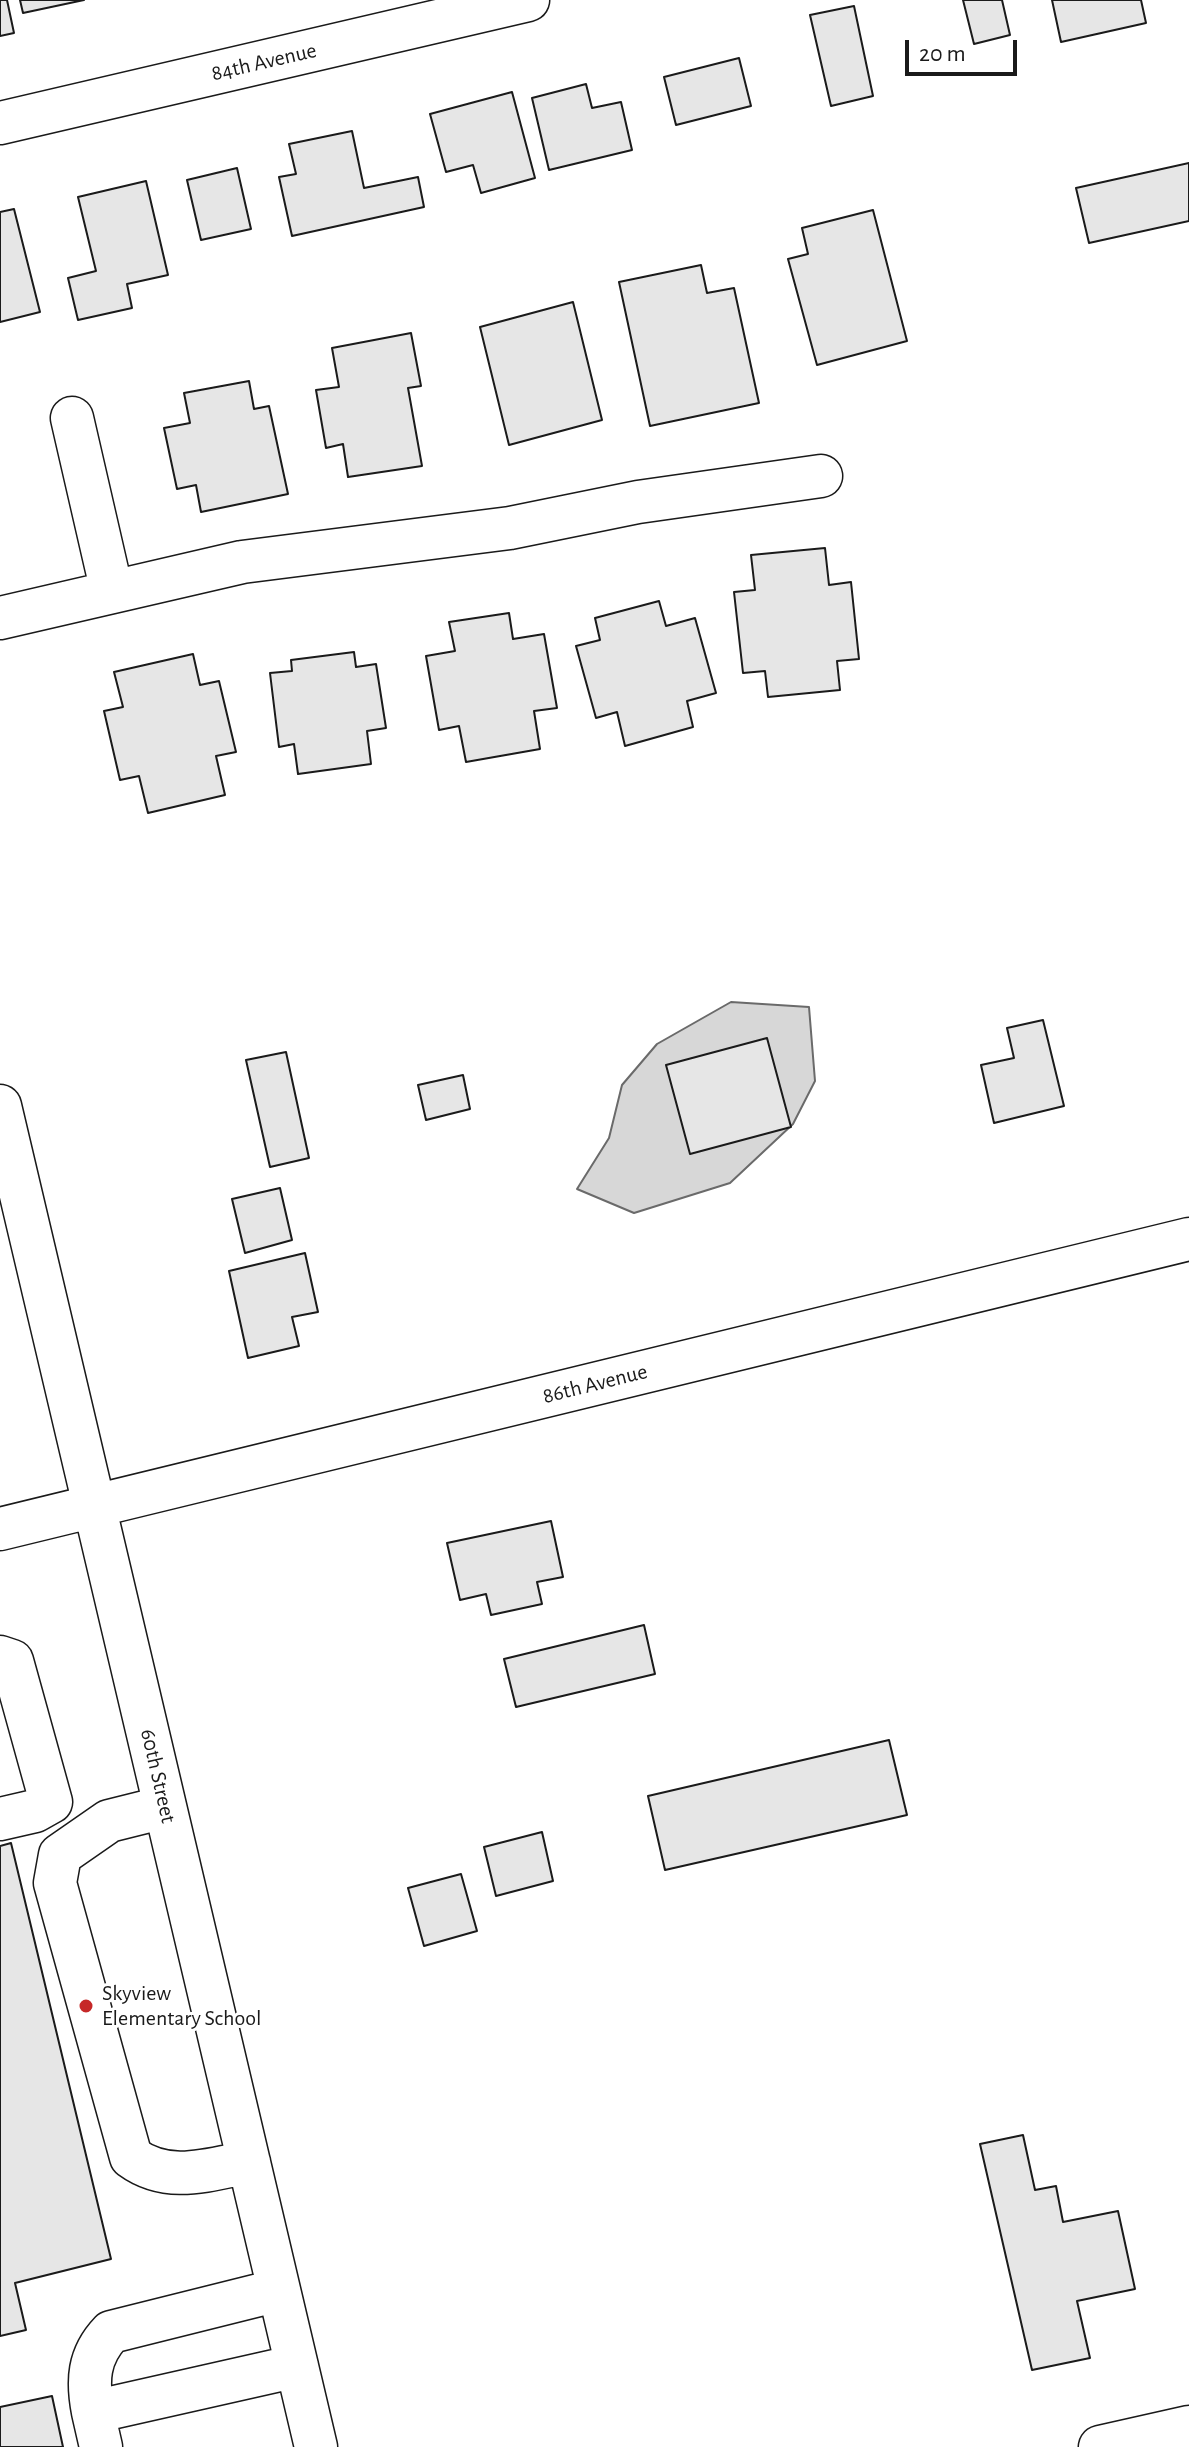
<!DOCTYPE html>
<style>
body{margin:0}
#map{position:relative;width:1189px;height:2447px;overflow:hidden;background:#fff;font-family:"Alegreya Sans",sans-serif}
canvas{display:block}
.scale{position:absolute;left:905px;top:40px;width:112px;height:36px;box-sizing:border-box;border:4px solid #1a1a1a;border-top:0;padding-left:10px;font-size:24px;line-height:28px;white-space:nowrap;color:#1a1a1a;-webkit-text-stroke:6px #fff;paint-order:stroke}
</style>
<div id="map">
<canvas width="1189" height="2447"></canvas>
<div class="scale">20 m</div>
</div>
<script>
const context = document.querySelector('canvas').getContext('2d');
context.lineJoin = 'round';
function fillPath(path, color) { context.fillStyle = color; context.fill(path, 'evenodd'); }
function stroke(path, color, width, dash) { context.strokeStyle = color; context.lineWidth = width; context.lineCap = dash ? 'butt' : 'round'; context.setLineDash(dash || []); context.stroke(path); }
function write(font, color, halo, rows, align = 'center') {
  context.font = font + ' "Alegreya Sans",sans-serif'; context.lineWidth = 6; context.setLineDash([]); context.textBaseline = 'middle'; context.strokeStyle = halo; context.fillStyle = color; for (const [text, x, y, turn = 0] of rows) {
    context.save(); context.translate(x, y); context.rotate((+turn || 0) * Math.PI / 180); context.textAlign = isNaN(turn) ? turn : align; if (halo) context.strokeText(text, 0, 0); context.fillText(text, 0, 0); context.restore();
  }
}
const water = new Path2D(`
 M 731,1002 L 809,1007 L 815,1081 L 793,1124 L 730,1183 L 634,1213 L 577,1189 L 609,1138 L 622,1085 L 657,1044 Z`);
const building = new Path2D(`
 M 0,0 L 7,0 L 14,33 L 0,36 Z
 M 20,0 L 84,0 L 23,13 Z
 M 963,0 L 1002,0 L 1010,35 L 974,44 Z
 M 1052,0 L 1141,0 L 1146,23 L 1061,42 Z
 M 854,6 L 873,96 L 831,106 L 810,15 Z
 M 739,58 L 751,106 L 676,125 L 664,77 Z
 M 586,84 L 592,108 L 621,102 L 632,150 L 549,170 L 532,98 Z
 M 512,92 L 535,178 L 481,193 L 473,165 L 446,172 L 430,114 Z
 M 352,131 L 364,188 L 418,177 L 424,207 L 292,236 L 279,177 L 296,174 L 289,144 Z
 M 1189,163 L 1189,221 L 1089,243 L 1076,188 Z
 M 237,168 L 251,229 L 201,240 L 187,180 Z
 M 146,181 L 168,275 L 127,284 L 132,308 L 78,320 L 68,278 L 96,271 L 78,197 Z
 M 14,209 L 40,312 L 0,322 L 0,212 Z
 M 873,210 L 907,341 L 817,365 L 788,259 L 808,254 L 802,228 Z
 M 701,265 L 707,293 L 734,288 L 759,403 L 650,426 L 619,282 Z
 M 573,302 L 602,420 L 509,445 L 480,327 Z
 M 411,333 L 421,386 L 408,388 L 422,466 L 348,477 L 343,444 L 326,448 L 316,390 L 339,387 L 332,348 Z
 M 249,381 L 254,409 L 269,406 L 288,494 L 201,512 L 196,485 L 177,489 L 164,428 L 190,423 L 184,393 Z
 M 825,548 L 829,585 L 851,582 L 859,659 L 837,661 L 840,690 L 768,697 L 765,671 L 743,673 L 734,592 L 755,590 L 751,555 Z
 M 659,601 L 666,626 L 695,618 L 716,693 L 687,701 L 693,727 L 625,746 L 617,712 L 596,718 L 576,646 L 600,640 L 595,618 Z
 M 509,613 L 513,639 L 544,634 L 557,708 L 534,711 L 540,749 L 466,762 L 459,726 L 439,730 L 426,656 L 455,651 L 449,622 Z
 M 354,652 L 356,667 L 376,664 L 386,728 L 367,731 L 371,764 L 298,774 L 294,744 L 279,747 L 270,673 L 292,671 L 291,660 Z
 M 193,654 L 200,685 L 219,681 L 236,752 L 216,756 L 225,795 L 148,813 L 139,776 L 120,780 L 104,711 L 123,707 L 114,672 Z
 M 1043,1020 L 1064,1106 L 994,1123 L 981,1065 L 1014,1058 L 1007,1028 Z
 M 767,1038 L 791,1127 L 690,1154 L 666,1065 Z
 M 286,1052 L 309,1158 L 270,1167 L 246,1060 Z
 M 463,1075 L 470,1109 L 426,1120 L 418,1085 Z
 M 280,1188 L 292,1240 L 245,1253 L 232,1199 Z
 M 305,1253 L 318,1312 L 292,1317 L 299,1346 L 248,1358 L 229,1271 Z
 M 551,1521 L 563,1577 L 537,1582 L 542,1604 L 491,1615 L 486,1594 L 460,1600 L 447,1543 Z
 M 644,1625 L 655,1674 L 516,1707 L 504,1659 Z
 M 889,1740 L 907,1815 L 665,1870 L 648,1796 Z
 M 542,1832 L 553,1881 L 496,1896 L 484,1847 Z
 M 11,1843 L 111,2259 L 15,2283 L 26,2330 L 0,2336 L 0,1846 Z
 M 461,1874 L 477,1931 L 424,1946 L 408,1888 Z
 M 1023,2135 L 1035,2190 L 1056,2186 L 1063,2222 L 1118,2211 L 1135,2289 L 1077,2301 L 1090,2358 L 1032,2370 L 980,2144 Z
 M 52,2396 L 63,2447 L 0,2447 L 0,2407 Z`);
const minor = new Path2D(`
 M 0,123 L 528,0
 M 72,418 L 112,592
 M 0,618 L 242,562 L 510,528 L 638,502 L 821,476
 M 0,1106 L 316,2447
 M 0,1529 L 1189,1239
 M 0,1657 L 12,1661 L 51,1802 L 35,1811 L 0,1819
 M 165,1807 L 109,1821 L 60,1855 L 55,1883 L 131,2157 C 168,2184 207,2170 249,2162
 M 93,2412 C 87,2381 88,2356 111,2332 L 279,2290
 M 101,2447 L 93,2412 L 297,2366
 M 1100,2447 L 1189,2427`);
const markers = [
 [86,2006,8,"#c62828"]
];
const streetNames = [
 ["84th Avenue",264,62,-13],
 ["86th Avenue",595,1384,-14],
 ["60th Street",158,1776,77]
];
const poiNames = [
 ["Skyview",102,1993],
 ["Elementary School",102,2018]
];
fillPath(water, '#d7d7d7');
stroke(water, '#6a6a6a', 2);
fillPath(building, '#e6e6e6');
stroke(building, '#1a1a1a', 2);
stroke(minor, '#1a1a1a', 45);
stroke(minor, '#fff', 42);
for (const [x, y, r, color] of markers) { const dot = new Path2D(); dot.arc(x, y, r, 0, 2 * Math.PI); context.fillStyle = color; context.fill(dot); stroke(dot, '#fff', 3); }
write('22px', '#1a1a1a', '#fff', streetNames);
write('22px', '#1a1a1a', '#fff', poiNames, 'left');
</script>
